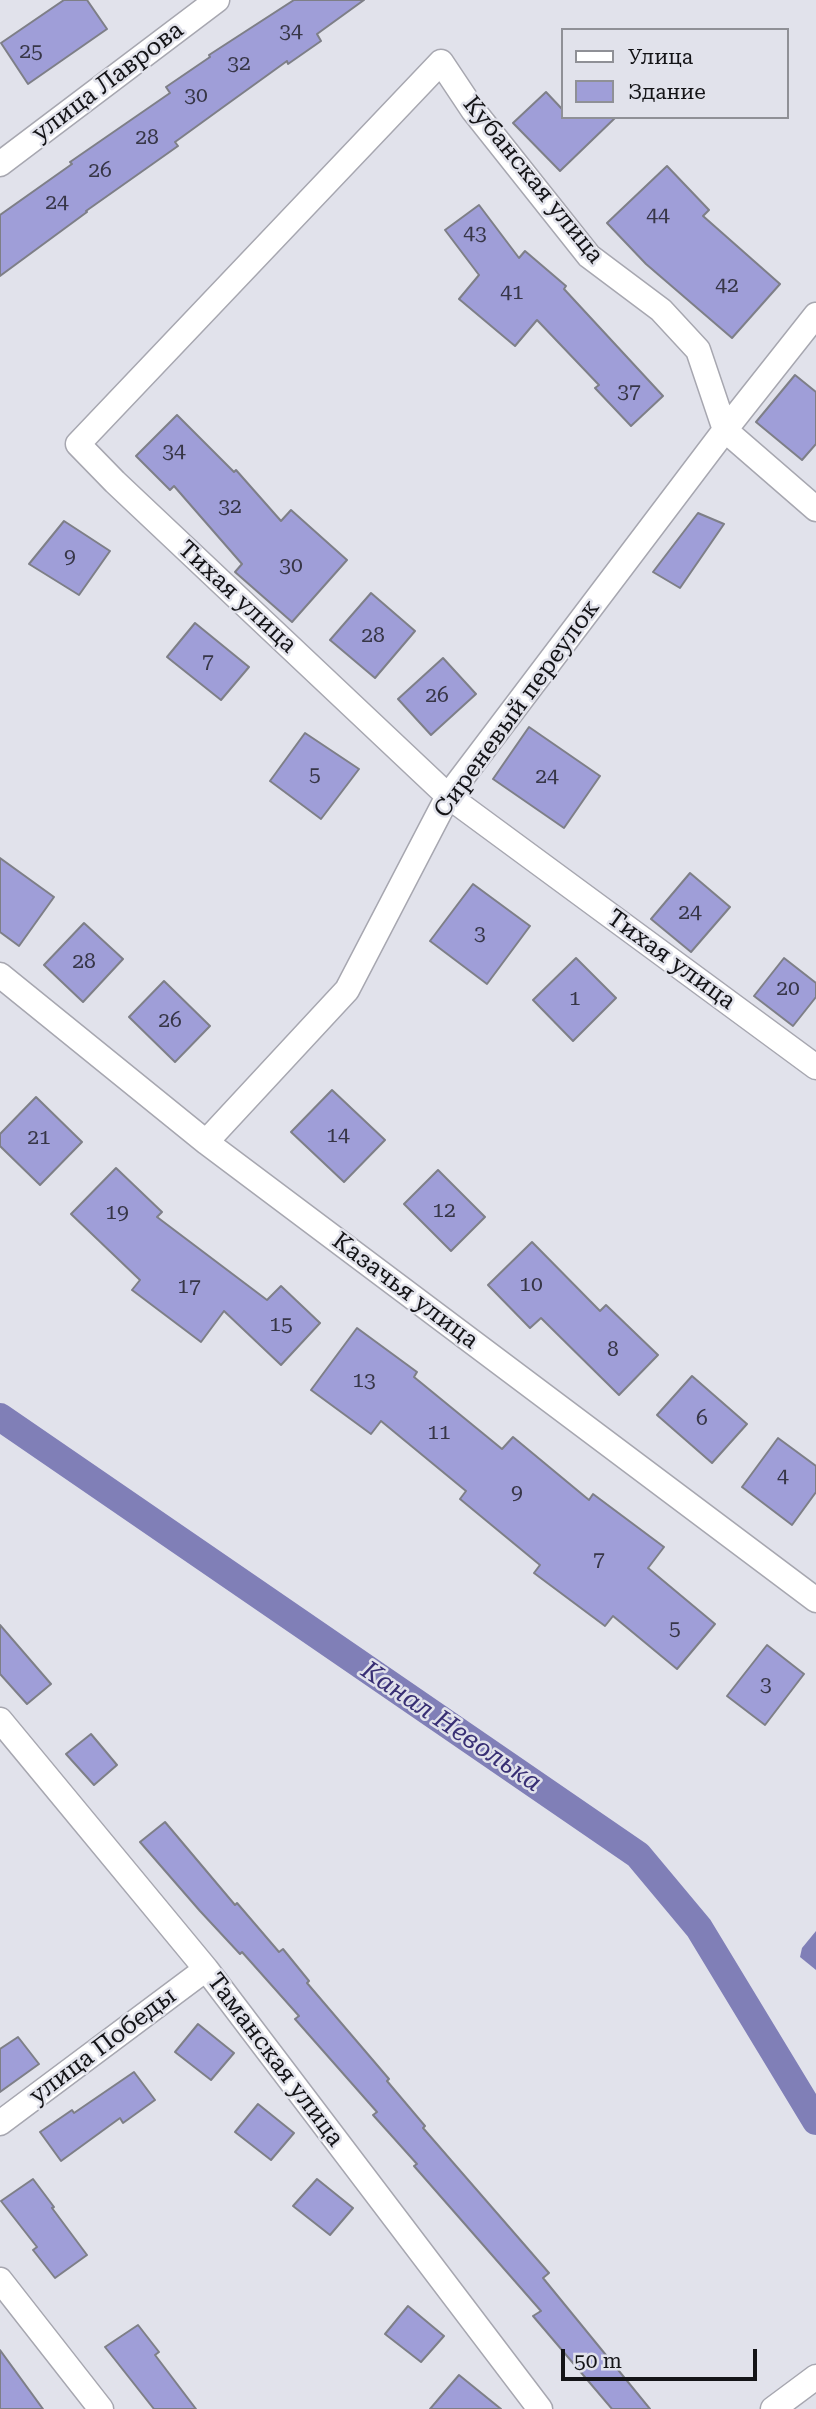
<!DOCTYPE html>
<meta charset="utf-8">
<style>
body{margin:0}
#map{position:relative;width:816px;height:2409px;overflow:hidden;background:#e1e2eb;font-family:"Roboto Serif",serif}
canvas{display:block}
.legend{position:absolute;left:561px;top:28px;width:228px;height:91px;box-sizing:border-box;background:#e1e2eb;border:2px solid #8f9096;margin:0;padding:9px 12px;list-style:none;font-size:21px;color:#141417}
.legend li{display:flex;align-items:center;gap:14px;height:35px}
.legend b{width:35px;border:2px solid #8f9096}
.scale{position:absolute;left:561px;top:2349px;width:196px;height:32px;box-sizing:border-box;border:4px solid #141417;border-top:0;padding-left:9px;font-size:21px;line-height:24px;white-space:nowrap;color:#141417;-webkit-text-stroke:5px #e1e2eb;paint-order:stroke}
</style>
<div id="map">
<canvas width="816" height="2409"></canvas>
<ul class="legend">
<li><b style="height:9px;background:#fff"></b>Улица</li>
<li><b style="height:19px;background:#9f9ed8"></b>Здание</li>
</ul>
<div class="scale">50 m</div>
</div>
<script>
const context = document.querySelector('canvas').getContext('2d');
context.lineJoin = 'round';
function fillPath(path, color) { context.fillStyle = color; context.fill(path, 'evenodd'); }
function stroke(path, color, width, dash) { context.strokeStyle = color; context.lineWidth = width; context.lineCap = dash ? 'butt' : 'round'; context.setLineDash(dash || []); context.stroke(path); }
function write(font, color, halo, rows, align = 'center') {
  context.font = font + ' "Roboto Serif",serif'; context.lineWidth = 5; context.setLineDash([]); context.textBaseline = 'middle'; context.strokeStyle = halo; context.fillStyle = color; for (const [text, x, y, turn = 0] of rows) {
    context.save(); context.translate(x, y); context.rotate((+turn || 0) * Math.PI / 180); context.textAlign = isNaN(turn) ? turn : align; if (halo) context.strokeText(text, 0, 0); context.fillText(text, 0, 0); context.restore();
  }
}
const water = new Path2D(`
 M 816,1931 L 816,1970 L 800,1957 L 802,1948 Z`);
const canal = new Path2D(`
 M 0,1417 L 638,1855 L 699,1928 L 816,2121`);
const building = new Path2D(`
 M 64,0 L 87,0 L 107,29 L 28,84 L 1,43 Z
 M 294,0 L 364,0 L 317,34 L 321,41 L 288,64 L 287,61 L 226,105 L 175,142 L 178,146 L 86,211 L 87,212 L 0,276 L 0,215 L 72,164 L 70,162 L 170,93 L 166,87 L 210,57 L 209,55 Z
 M 546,92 L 562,109 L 562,117 L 616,117 L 560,171 L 513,123 Z
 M 667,166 L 709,210 L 703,216 L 780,284 L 732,338 L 646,264 L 607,223 Z
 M 479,205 L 519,258 L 525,251 L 566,286 L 564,289 L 663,396 L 631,426 L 595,388 L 599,385 L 537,320 L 515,346 L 459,299 L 479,275 L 445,230 Z
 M 795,375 L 816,392 L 816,444 L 802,460 L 756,422 Z
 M 177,415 L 234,472 L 236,470 L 281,521 L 291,510 L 347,560 L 292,622 L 235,572 L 242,564 L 174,486 L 170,490 L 136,456 Z
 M 698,513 L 724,524 L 680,588 L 653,572 Z
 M 64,521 L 110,551 L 79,595 L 29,564 Z
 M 371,593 L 415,631 L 375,678 L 330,640 Z
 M 195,623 L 249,667 L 221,700 L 167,657 Z
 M 443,658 L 476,694 L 431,735 L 398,699 Z
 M 529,727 L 600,776 L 564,828 L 493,779 Z
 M 305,733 L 359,769 L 321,819 L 270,781 Z
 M 0,858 L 54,897 L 19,946 L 0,932 Z
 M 690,873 L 730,907 L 691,952 L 651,919 Z
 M 473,884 L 530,926 L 487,984 L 430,941 Z
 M 84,923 L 123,959 L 83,1002 L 44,965 Z
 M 576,958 L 616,998 L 573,1041 L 533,1000 Z
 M 784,958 L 816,983 L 816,997 L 793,1026 L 754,996 Z
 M 164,981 L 210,1026 L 175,1062 L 129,1017 Z
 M 332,1090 L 385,1140 L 344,1182 L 291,1132 Z
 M 36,1097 L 82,1142 L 40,1185 L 0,1146 L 0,1134 Z
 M 116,1168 L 162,1212 L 157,1217 L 267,1300 L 281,1286 L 320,1323 L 281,1365 L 224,1311 L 201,1342 L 132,1290 L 140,1280 L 71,1214 Z
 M 438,1170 L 485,1217 L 451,1251 L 404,1204 Z
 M 532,1242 L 600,1311 L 606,1305 L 658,1355 L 619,1395 L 541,1318 L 530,1328 L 488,1285 Z
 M 357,1328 L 417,1372 L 414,1377 L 502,1449 L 513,1437 L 589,1500 L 593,1494 L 664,1547 L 648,1568 L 715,1624 L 677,1669 L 613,1616 L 605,1626 L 534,1573 L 540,1565 L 460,1499 L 466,1491 L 381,1421 L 371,1434 L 311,1390 Z
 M 692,1376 L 747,1424 L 712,1463 L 657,1415 Z
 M 778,1438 L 816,1466 L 816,1492 L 792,1525 L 742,1487 Z
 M 0,1625 L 51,1684 L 27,1704 L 0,1674 Z
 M 767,1645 L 804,1674 L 765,1725 L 727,1696 Z
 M 91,1734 L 117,1765 L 94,1785 L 66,1754 Z
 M 165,1822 L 235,1905 L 237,1903 L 279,1952 L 283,1949 L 309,1981 L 307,1983 L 389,2079 L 387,2081 L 425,2126 L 423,2128 L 549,2273 L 543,2278 L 650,2409 L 612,2409 L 533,2316 L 541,2311 L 414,2166 L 417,2164 L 373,2115 L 377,2112 L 295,2019 L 299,2016 L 242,1952 L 240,1954 L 200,1911 L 140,1842 Z
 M 198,2024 L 234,2053 L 211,2080 L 175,2052 Z
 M 18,2037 L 39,2064 L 0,2092 L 0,2049 Z
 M 134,2072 L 155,2100 L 123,2123 L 120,2118 L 61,2161 L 40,2132 L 72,2110 L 74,2113 Z
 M 258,2104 L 294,2133 L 271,2160 L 235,2132 Z
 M 33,2179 L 54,2207 L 52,2208 L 87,2255 L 55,2278 L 33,2250 L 37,2247 L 1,2201 Z
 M 317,2179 L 353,2208 L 330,2235 L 293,2206 Z
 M 408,2306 L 444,2336 L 421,2362 L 385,2334 Z
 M 138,2325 L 159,2352 L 155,2355 L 196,2409 L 154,2409 L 105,2347 Z
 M 0,2350 L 43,2409 L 0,2409 Z
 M 459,2375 L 501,2409 L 430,2409 Z`);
const street = new Path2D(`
 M 0,164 L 217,0
 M 816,509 L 725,430 L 698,350 L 661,310 L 589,256 L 473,110 L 441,62 L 78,444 L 115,482 L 448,796 L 816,1067
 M 0,975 L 206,1142 L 816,1600
 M 206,1142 L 347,990 L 448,796 L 725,430 L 816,315
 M 0,1720 L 206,1969 L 540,2409
 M 0,2123 L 206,1969
 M 0,2280 L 101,2409
 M 773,2409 L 816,2377`);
const numberNames = [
 ["34",291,32],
 ["25",31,52],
 ["32",239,64],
 ["30",196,96],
 ["28",147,138],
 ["26",100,171],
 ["24",57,203],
 ["44",658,216],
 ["43",475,234],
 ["42",727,286],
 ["41",512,293],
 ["37",629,392],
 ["34",174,452],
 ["32",230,507],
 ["9",70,557],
 ["30",291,566],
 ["28",373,636],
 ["7",208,662],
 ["26",437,696],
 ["5",315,775],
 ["24",547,777],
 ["24",690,913],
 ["3",480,934],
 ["28",84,962],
 ["20",788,989],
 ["1",575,999],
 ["26",170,1021],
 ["14",338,1136],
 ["21",39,1138],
 ["12",444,1211],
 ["19",117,1213],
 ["10",531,1285],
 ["17",189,1287],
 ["15",281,1325],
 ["8",613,1350],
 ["13",364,1381],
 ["6",702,1419],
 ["11",439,1433],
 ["4",783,1477],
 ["9",517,1493],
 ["7",599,1560],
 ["5",675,1629],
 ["3",766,1685]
];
const streetNames = [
 ["улица Лаврова",108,82,-37],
 ["Кубанская улица",533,180,51],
 ["Тихая улица",237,597,43],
 ["Сиреневый переулок",517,709,-54],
 ["Тихая улица",671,960,36],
 ["Казачья улица",405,1291,37],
 ["улица Победы",103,2046,-37],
 ["Таманская улица",275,2060,53]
];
const waterNames = [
 ["Канал Неволька",451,1727,34]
];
fillPath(water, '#807fb7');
stroke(canal, '#807fb7', 28);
fillPath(building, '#9f9ed8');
stroke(building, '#7e7f87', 2);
stroke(street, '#a7a7b0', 27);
stroke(street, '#fff', 24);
write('21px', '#373647', null, numberNames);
write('24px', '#141417', '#e1e2eb', streetNames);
write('italic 26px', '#382f74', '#e1e2eb', waterNames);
</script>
